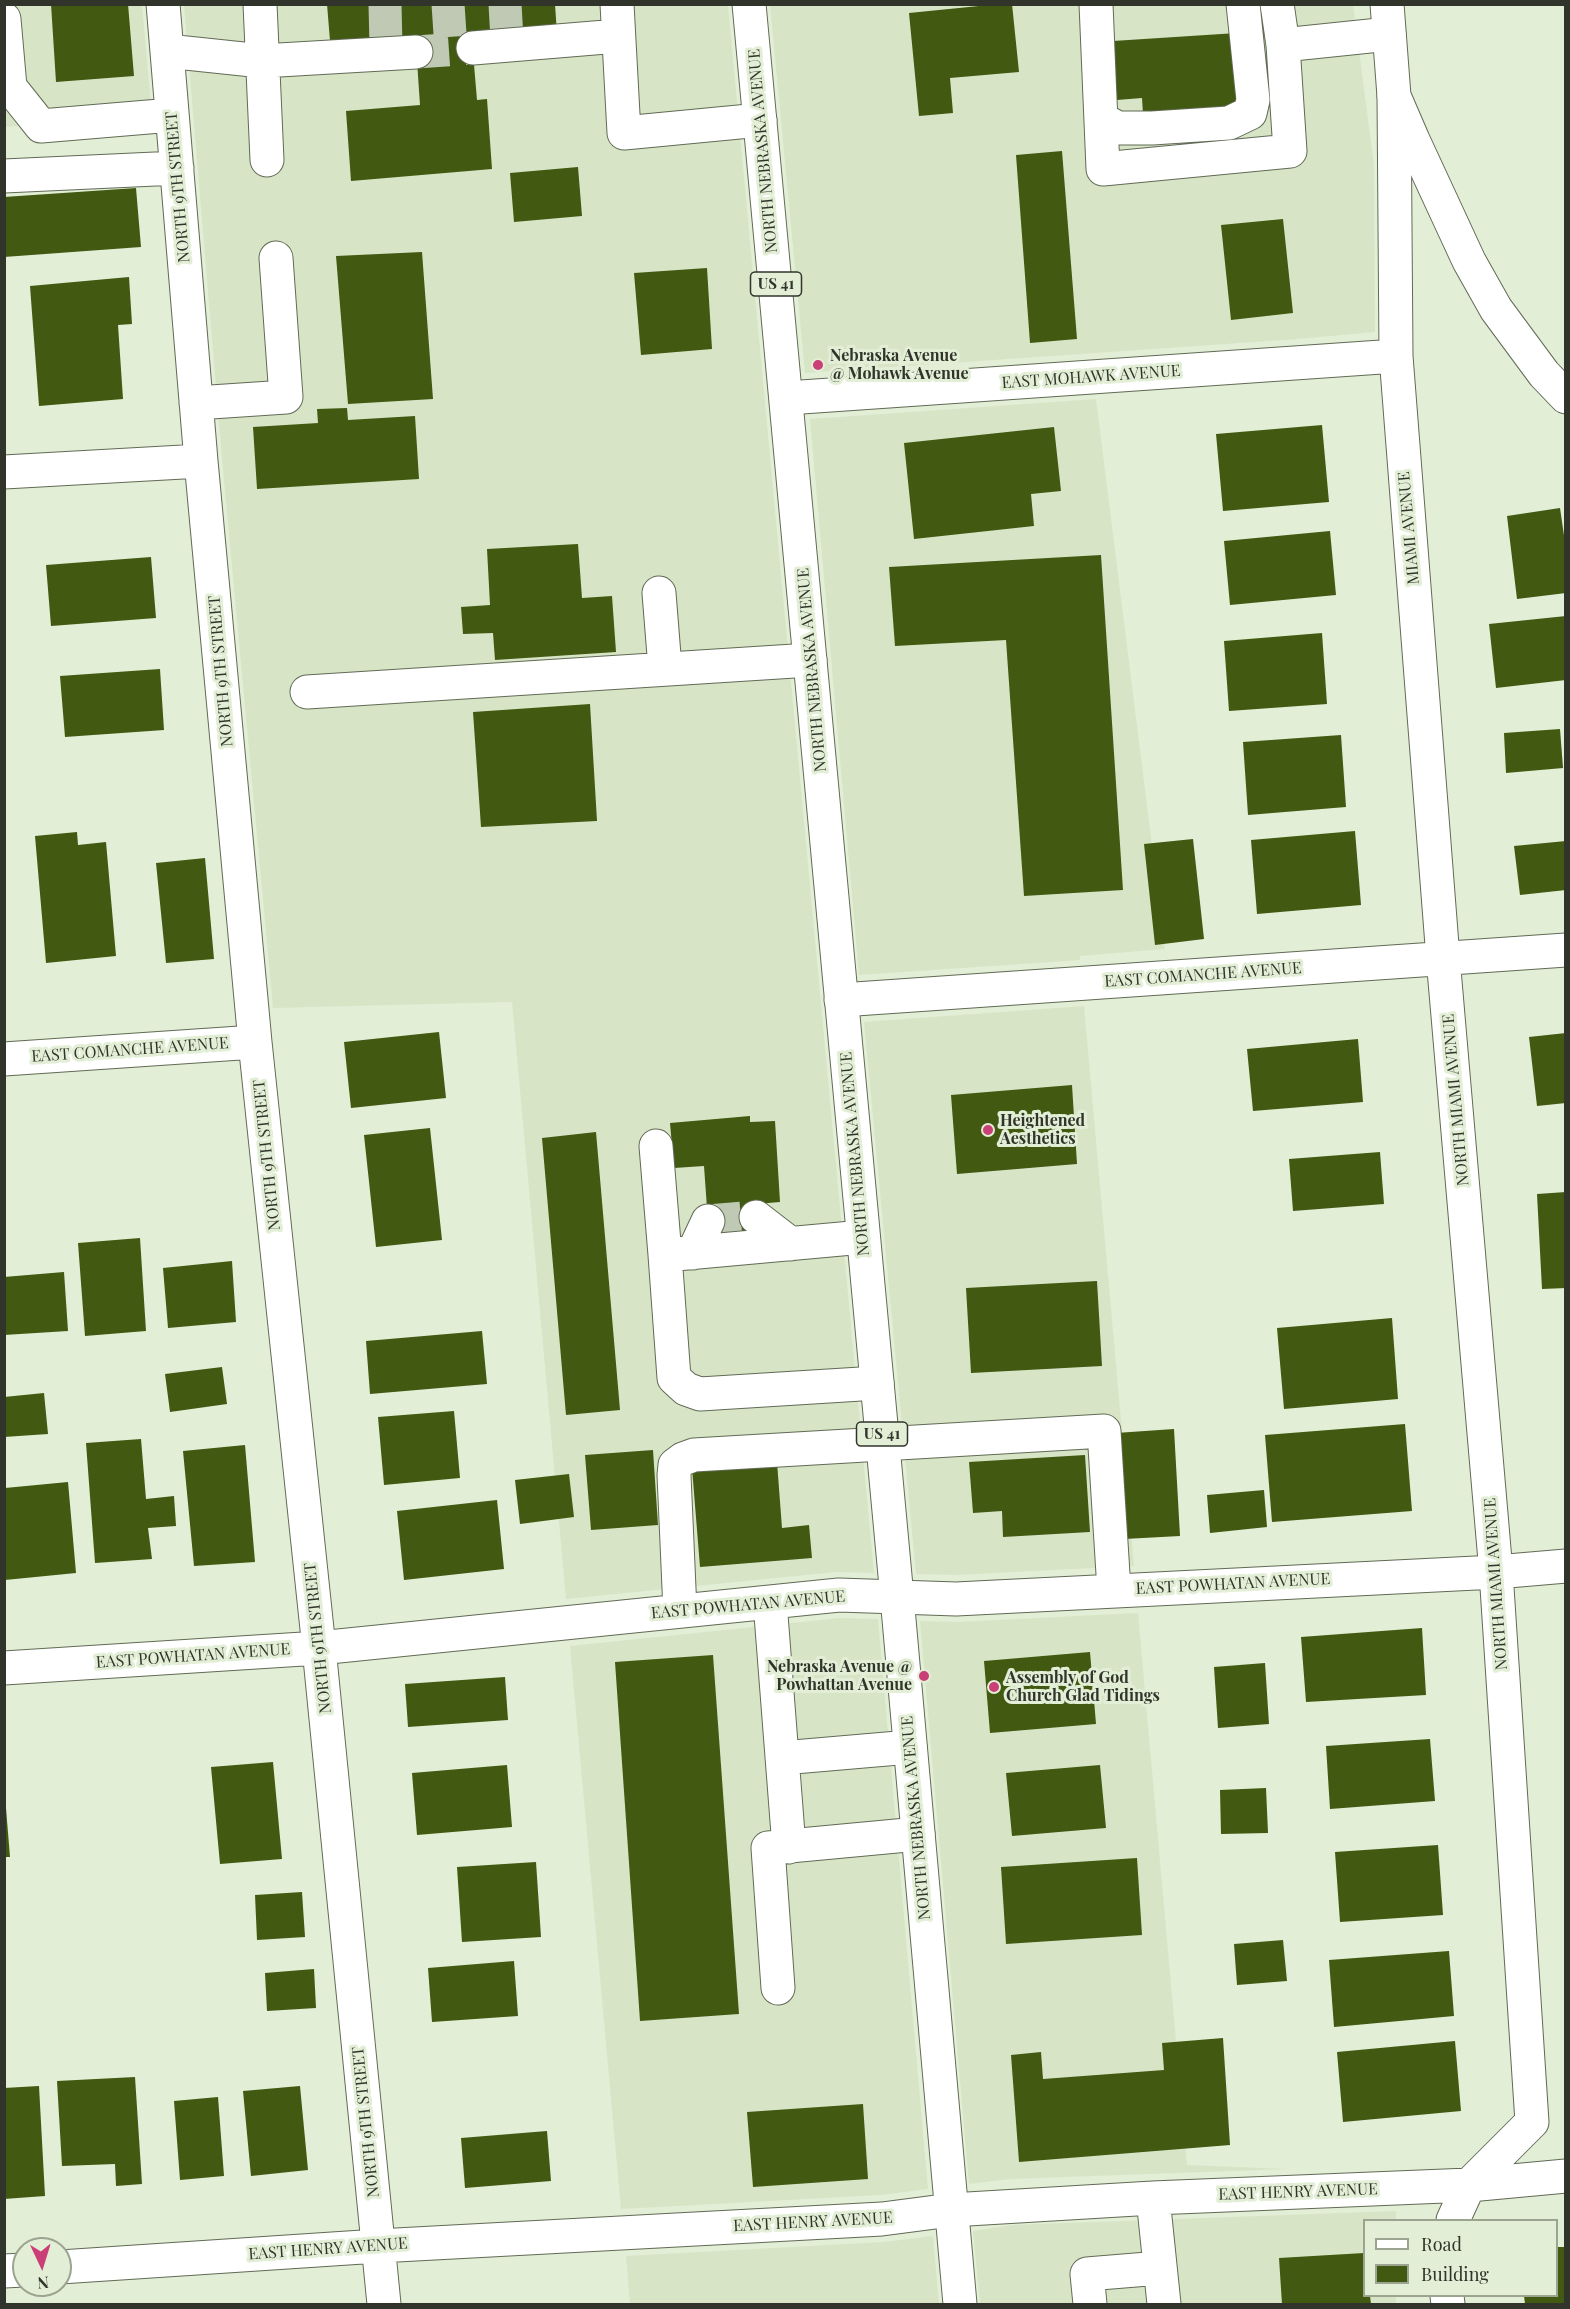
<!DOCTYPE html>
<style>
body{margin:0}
#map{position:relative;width:1570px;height:2309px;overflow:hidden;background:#e3eed6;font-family:"Playfair Display",serif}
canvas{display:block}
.frame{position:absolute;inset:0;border:6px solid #30342a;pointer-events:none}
.legend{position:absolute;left:1363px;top:2219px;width:195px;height:78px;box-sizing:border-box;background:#e3eed6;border:2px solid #9ba491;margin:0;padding:8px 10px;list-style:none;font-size:18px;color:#30342a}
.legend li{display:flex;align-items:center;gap:12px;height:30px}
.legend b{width:30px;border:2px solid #9ba491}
.north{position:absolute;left:12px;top:2237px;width:60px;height:60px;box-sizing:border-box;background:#e3eed6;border:2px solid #9ba491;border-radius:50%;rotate:176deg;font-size:16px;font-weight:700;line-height:24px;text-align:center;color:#30342a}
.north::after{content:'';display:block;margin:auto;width:21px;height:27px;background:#c93f76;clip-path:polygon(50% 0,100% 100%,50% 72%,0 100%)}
</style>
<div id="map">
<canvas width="1570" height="2309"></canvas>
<div class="frame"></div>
<ul class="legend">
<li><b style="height:8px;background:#fff"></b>Road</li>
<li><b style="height:16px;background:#415911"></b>Building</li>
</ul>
<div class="north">N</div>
</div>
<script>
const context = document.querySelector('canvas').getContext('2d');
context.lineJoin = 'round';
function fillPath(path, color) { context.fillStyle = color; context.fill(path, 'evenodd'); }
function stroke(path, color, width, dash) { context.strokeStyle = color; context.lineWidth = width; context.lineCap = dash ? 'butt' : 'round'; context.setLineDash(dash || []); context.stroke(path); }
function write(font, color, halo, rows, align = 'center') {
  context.font = font + ' "Playfair Display",serif'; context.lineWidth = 6; context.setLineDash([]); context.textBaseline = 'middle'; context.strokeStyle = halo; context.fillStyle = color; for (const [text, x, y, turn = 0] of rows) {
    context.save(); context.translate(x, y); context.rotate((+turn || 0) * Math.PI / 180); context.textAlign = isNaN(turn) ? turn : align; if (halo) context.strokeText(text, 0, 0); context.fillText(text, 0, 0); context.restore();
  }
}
const built = new Path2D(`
 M 5,5 L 142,5 L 152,116 L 5,127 Z
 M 184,5 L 728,5 L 874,1573 L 836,1572 L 566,1599 L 512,1002 L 273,1008 L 222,459 Z
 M 770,5 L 1353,5 L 1374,165 L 1375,332 L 1298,339 L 805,373 Z
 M 1096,399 L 1165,949 L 1080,956 L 1080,960 L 859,975 L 810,419 Z
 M 1084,1006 L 1134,1566 L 956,1575 L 916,1574 L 864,1022 Z
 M 1138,1613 L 1187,2165 L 1288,2169 L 1010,2179 L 969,2184 L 920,1621 L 958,1622 Z
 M 840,1618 L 878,1619 L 928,2189 L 881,2195 L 621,2209 L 570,1646 Z
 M 1396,2211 L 1396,2220 L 1364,2220 L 1364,2296 L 1396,2296 L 1396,2304 L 980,2304 L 973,2231 L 1012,2225 Z
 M 933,2236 L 939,2304 L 630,2304 L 626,2256 L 884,2242 Z`);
const building = new Path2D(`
 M 51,4 L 128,4 L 134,76 L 56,82 Z
 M 327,4 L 555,4 L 557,34 L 472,41 L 477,100 L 487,99 L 492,169 L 351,181 L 346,111 L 420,105 L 416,46 L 331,53 Z
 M 999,4 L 1012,4 L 1019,72 L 950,78 L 953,113 L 919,116 L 909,13 Z
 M 1237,33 L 1242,107 L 1143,114 L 1142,98 L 1117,100 L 1113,41 Z
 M 1062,151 L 1077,339 L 1030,343 L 1016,155 Z
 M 578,167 L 582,216 L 514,222 L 510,173 Z
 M 136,188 L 141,247 L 4,257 L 4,197 Z
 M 1283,219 L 1293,313 L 1231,320 L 1221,225 Z
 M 422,252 L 433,399 L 348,404 L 336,256 Z
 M 707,268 L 712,349 L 641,355 L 634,273 Z
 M 129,277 L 132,324 L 118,325 L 123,399 L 39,406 L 30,286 Z
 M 347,408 L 348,420 L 415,416 L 419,479 L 257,489 L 253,427 L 318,423 L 317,409 Z
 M 1322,425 L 1329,502 L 1223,511 L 1216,434 Z
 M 1054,427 L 1061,491 L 1031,494 L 1034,526 L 914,539 L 904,443 Z
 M 1560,508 L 1566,549 L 1566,593 L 1517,599 L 1507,516 Z
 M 1330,531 L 1336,595 L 1230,605 L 1224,541 Z
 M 578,544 L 582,598 L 612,596 L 616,652 L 495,660 L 493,633 L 463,634 L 461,607 L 490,605 L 487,549 Z
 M 1101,555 L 1123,890 L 1024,896 L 1006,640 L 895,646 L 889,567 Z
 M 151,557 L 156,618 L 51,626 L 46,565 Z
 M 1566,616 L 1566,680 L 1496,688 L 1489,624 Z
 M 1322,633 L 1327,704 L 1229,711 L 1224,641 Z
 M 160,669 L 164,730 L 65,737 L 60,676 Z
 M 590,704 L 597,821 L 481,827 L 473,712 Z
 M 1560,729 L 1563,768 L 1506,773 L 1504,733 Z
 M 1341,735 L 1346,807 L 1248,815 L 1243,742 Z
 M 1355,831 L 1361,905 L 1257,914 L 1251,840 Z
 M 77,832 L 78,845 L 106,842 L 116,956 L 46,963 L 35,836 Z
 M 1193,839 L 1204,939 L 1155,945 L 1144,844 Z
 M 1566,841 L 1566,890 L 1520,895 L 1514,846 Z
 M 205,858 L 214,959 L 166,963 L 156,863 Z
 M 439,1032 L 446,1098 L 351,1108 L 344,1042 Z
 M 1566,1033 L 1566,1103 L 1537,1106 L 1529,1037 Z
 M 1358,1039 L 1363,1102 L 1253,1111 L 1247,1049 Z
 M 1072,1085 L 1077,1164 L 957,1174 L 951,1095 Z
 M 750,1116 L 750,1122 L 775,1121 L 780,1202 L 756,1204 L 758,1233 L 709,1236 L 704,1166 L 674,1168 L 670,1123 Z
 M 430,1128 L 442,1240 L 376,1247 L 364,1135 Z
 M 596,1132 L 620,1410 L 566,1415 L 542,1138 Z
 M 1380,1152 L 1384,1204 L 1293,1211 L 1289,1159 Z
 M 1566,1192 L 1566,1288 L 1542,1289 L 1537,1194 Z
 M 140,1238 L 146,1331 L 85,1336 L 78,1243 Z
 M 232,1261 L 236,1322 L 168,1328 L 163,1268 Z
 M 64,1272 L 68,1331 L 4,1335 L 4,1277 Z
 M 1097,1281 L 1102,1366 L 971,1373 L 966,1288 Z
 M 1392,1318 L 1398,1399 L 1284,1409 L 1277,1328 Z
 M 482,1331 L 487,1384 L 370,1394 L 366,1341 Z
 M 222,1367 L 227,1404 L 170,1412 L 165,1374 Z
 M 44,1393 L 48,1434 L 4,1437 L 4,1397 Z
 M 454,1411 L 460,1478 L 384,1485 L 378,1417 Z
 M 1405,1424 L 1412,1511 L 1272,1522 L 1265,1435 Z
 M 1174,1429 L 1180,1536 L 1124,1539 L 1116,1433 Z
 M 141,1439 L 146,1499 L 174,1496 L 176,1526 L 148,1528 L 152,1559 L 95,1563 L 86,1443 Z
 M 245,1445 L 255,1562 L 194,1566 L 183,1451 Z
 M 653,1450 L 658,1525 L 591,1530 L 585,1455 Z
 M 1085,1455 L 1090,1532 L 1003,1537 L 1002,1511 L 973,1513 L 969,1462 Z
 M 777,1462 L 782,1528 L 809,1525 L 812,1558 L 700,1567 L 692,1468 Z
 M 569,1474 L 574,1517 L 520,1524 L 515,1480 Z
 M 68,1482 L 76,1573 L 5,1580 L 5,1488 Z
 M 1264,1490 L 1267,1527 L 1210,1533 L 1207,1495 Z
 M 497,1500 L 504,1569 L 404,1580 L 397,1511 Z
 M 1422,1628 L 1426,1695 L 1306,1702 L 1301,1637 Z
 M 1090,1652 L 1096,1724 L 990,1733 L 984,1661 Z
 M 713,1655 L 739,2014 L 640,2021 L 615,1662 Z
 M 1265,1663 L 1269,1724 L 1218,1728 L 1214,1667 Z
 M 505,1677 L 508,1720 L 408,1727 L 405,1684 Z
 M 1430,1739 L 1435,1801 L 1330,1809 L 1326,1746 Z
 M 273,1762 L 282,1859 L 220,1864 L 211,1767 Z
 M 507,1765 L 512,1827 L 417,1835 L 412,1773 Z
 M 1100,1765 L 1106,1828 L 1012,1836 L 1006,1773 Z
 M 1266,1788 L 1268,1833 L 1221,1834 L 1220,1790 Z
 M 4,1808 L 6,1808 L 10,1857 L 4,1857 Z
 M 1438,1845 L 1443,1915 L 1340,1922 L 1335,1852 Z
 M 1137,1858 L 1142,1935 L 1006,1944 L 1001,1867 Z
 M 536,1862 L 541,1937 L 462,1942 L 457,1867 Z
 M 302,1892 L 305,1937 L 257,1940 L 255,1895 Z
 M 1283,1940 L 1287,1981 L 1237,1985 L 1234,1944 Z
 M 1449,1951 L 1454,2016 L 1334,2027 L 1329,1960 Z
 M 514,1961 L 518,2016 L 432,2022 L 428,1968 Z
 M 314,1969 L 316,2008 L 267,2011 L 265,1973 Z
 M 1223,2038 L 1230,2145 L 1019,2162 L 1011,2055 L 1041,2052 L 1043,2079 L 1164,2070 L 1162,2043 Z
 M 1455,2041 L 1461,2111 L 1343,2122 L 1337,2052 Z
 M 135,2077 L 142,2184 L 116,2186 L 115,2164 L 62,2166 L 57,2081 Z
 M 39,2086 L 45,2196 L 4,2199 L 4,2088 Z
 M 300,2086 L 308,2170 L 251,2176 L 243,2091 Z
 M 218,2097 L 224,2176 L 180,2180 L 174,2101 Z
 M 863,2104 L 868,2179 L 753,2187 L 747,2112 Z
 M 547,2131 L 551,2181 L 465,2188 L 461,2138 Z
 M 1556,2247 L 1566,2247 L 1566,2304 L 1525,2304 L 1524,2296 L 1556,2296 Z
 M 1364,2253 L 1364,2296 L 1370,2296 L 1371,2304 L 1282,2304 L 1279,2258 Z`);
const minorTunnel = new Path2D(`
 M 385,4 L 386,47
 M 448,4 L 451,49
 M 505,4 L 507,39
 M 416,52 L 473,48
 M 708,1221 L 756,1217`);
const minor = new Path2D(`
 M 163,4 L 201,461 L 255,1042 L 319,1648 L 384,2304
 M 260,4 L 267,160
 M 617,4 L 624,133 L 760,120
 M 1096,4 L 1103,169 L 1290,151 L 1283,45 L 1389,34
 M 1277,4 L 1283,45
 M 4,19 L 10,87 L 41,126 L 172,115
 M 473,48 L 618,36
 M 167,51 L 262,61 L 416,52
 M 1394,96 L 1396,356 L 1443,958 L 1496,1572 L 1532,2122 L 1469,2185 L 1453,2220
 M 1101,119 L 1118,128 L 1152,128 L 1229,123 L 1250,113 L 1253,100 L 1243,4
 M 4,176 L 177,168
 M 787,398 L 1396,356
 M 196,403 L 286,397 L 276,258
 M 4,472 L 201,461
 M 659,593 L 665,668
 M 307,692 L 810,660
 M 841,1000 L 1566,950
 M 4,1059 L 255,1042
 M 656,1146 L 665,1255
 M 756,1217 L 791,1244
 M 863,1237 L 665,1255 L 674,1378 L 686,1389 L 700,1394 L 877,1383
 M 693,1253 L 708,1221
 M 770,1602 L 789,1847
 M 680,1611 L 674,1475 L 675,1465 L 683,1459 L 694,1455 L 1104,1431 L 1114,1590
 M 4,1668 L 319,1648 L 839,1595 L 956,1599 L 1496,1572 L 1566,1566
 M 782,1758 L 910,1747
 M 778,1988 L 768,1848 L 918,1834
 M 1153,2198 L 1164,2304
 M 60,2267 L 378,2246 L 882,2219 L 951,2210 L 1153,2198 L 1469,2185 L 1566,2176
 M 4,2271 L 24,2270
 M 1447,2296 L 1448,2304
 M 1090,2304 L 1087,2274 L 1160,2268`);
const major = new Path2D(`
 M 749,4 L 897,1597 L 960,2304`);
const highway = new Path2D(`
 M 1387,4 L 1394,96 L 1413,140 L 1469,261 L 1496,309 L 1544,374 L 1566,397`);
const markers = [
 [818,365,6,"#c93f76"],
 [988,1130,6,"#c93f76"],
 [924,1676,6,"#c93f76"],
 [994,1687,6,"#c93f76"]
];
const shields = [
 [776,284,51],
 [882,1434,51]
];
const shieldNames = [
 ["US 41",776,284],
 ["US 41",882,1434]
];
const streetNames = [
 ["NORTH NEBRASKA AVENUE",763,151,-95],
 ["NORTH 9TH STREET",178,187,-95],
 ["EAST MOHAWK AVENUE",1091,377,-4],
 ["MIAMI AVENUE",1409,528,-95],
 ["NORTH NEBRASKA AVENUE",812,670,-95],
 ["NORTH 9TH STREET",221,671,-95],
 ["EAST COMANCHE AVENUE",1203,975,-4],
 ["EAST COMANCHE AVENUE",130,1050,-4],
 ["NORTH MIAMI AVENUE",1456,1100,-95],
 ["NORTH NEBRASKA AVENUE",855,1154,-95],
 ["NORTH 9TH STREET",267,1155,-96],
 ["EAST POWHATAN AVENUE",1233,1584,-3],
 ["NORTH MIAMI AVENUE",1496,1584,-94],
 ["EAST POWHATAN AVENUE",748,1605,-5],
 ["NORTH 9TH STREET",318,1638,-96],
 ["EAST POWHATAN AVENUE",193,1656,-4],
 ["NORTH NEBRASKA AVENUE",916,1818,-95],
 ["NORTH 9TH STREET",366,2122,-96],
 ["EAST HENRY AVENUE",1298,2192,-2],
 ["EAST HENRY AVENUE",813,2222,-3],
 ["EAST HENRY AVENUE",328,2249,-4]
];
const poiNames = [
 ["Nebraska Avenue",830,356],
 ["@ Mohawk Avenue",830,374],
 ["Heightened",1000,1121],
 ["Aesthetics",1000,1139],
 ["Nebraska Avenue @",912,1667,"right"],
 ["Powhattan Avenue",912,1685,"right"],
 ["Assembly of God",1006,1678],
 ["Church Glad Tidings",1006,1696]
];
fillPath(built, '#d7e5c6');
fillPath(building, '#415911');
stroke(minorTunnel, '#bfc9b4', 33, [33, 16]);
stroke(minor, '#616a55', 35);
stroke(major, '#616a55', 35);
stroke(highway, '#616a55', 35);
stroke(minor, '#fff', 33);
stroke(major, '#fff', 33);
stroke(highway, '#fff', 33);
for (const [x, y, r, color] of markers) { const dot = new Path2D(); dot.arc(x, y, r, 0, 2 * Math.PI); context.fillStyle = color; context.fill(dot); stroke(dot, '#e3eed6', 2); }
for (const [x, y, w] of shields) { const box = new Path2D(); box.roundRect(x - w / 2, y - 12, w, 24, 4.5); context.fillStyle = '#e3eed6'; context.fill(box); stroke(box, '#30342a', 1.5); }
write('bold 15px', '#30342a', null, shieldNames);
write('16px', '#30342a', '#e3eed6', streetNames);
write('bold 16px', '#30342a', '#e3eed6', poiNames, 'left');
</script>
